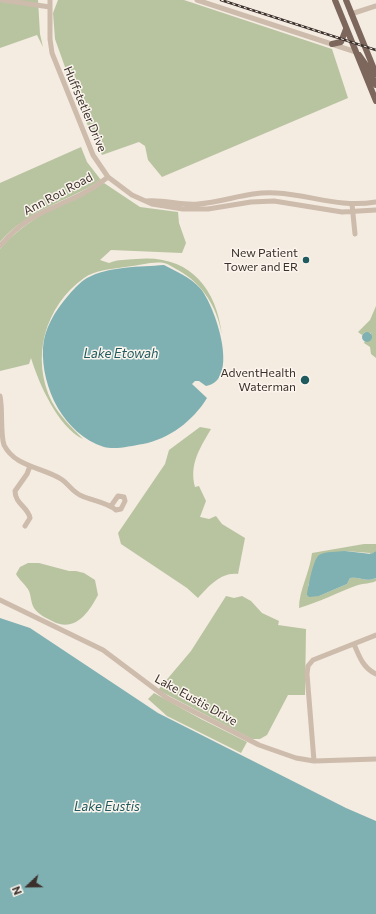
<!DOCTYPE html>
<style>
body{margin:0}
#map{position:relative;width:376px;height:914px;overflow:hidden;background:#f4ebe1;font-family:Commissioner,sans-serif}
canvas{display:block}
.north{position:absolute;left:8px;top:866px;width:40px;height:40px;-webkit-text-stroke:3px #fbf5ee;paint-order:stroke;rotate:248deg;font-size:11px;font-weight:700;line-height:16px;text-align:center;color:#3b302b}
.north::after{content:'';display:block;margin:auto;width:14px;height:18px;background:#3b302b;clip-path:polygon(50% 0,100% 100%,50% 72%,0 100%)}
</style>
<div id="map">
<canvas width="376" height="914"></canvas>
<div class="north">N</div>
</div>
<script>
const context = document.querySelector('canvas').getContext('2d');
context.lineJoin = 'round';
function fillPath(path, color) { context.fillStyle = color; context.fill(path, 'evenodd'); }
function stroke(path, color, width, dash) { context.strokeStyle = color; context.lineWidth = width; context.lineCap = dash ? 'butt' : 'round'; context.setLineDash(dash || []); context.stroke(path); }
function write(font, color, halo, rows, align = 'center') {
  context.font = font + ' Commissioner,sans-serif'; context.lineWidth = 3; context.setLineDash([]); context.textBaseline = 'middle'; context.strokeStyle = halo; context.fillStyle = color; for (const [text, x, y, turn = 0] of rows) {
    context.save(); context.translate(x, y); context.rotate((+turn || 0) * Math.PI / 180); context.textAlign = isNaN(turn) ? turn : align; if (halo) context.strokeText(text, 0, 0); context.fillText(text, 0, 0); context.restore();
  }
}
const green = new Path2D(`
 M 0,0 L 38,0 L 40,34 L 43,47 L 37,35 L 0,48 Z
 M 58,0 L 184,0 L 332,49 L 348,98 L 162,177 L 148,160 L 145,146 L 139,142 L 102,155 L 80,109 L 55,39 L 53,13 Z
 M 81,147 L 87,162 L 101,180 C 67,202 27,210 0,242 L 0,183 Z
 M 104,183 L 140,207 L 178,212 L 179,223 L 186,243 L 182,253 L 111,250 L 100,260 L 109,263 C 119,259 126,260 136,259 C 188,254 216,286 222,335 C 217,307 203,284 178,270 C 174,268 169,264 164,263 C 153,261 137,266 125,267 C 112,269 95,270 84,278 C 45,306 30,358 52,402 C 60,416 72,428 83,439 C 58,427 39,384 31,358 L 29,364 L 0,371 L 0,249 C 27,217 67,202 104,183 Z
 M 376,306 L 376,358 L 371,354 L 370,347 L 364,343 L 365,341 L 371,339 L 371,333 L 365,332 L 362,335 L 358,332 L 370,320 Z
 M 200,427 L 211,429 C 200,448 189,464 195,487 L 199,486 L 206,501 L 200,517 L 209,519 L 216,516 L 222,524 L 245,538 L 238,574 C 221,572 209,586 198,598 L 187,588 L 121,544 L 118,533 L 165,464 L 169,450 Z
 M 364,544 L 376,544 L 376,551 L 370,555 L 370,553 L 345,551 L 314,569 L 308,586 L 319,596 L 347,584 L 350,578 C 361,576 364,583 376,578 L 376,581 C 370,584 364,583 358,585 C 338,592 320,602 299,608 C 299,590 310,572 312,553 Z
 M 28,563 L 39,563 L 69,571 L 76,571 L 84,573 L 95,580 L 98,595 C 88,614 74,633 52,621 C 46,618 38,614 34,608 C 31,603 31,596 29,591 C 26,585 19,580 16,574 L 20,567 Z
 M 226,596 L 234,598 L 242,596 L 251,601 L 262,613 L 279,621 L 278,625 L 306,629 L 305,695 L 288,695 L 267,735 L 260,739 L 252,739 L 158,690 L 191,651 Z
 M 154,693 L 201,719 L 247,742 L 241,753 L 167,716 L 148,699 Z`);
const water = new Path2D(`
 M 164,265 C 177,272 190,277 200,288 C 215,305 241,381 206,386 L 199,381 L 195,381 L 192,384 L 207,398 C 193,421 169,439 143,444 C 131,446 115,450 104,447 C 64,434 41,388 43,348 C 44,329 55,311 67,297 C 72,291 80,282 87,278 C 109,266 140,267 164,265 Z
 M362 337a5 5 0 1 1 10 0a5 5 0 1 1-10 0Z
 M 345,551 L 371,554 L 376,551 L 376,578 C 364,583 361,576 350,578 L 347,584 L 319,596 L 309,597 L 307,595 C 308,587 313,560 319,555 C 326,551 337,552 345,551 Z
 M 0,618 L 30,628 L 158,713 L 346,808 L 376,821 L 376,914 L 0,914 Z`);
const minor = new Path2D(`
 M 2,0 L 50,7
 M 50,0 L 50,39 L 52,53 L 93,155 L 108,177 L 132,195 L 152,204 L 183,209 L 208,209 L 251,202 L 274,201 L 342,212 L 376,210
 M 197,0 L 356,52
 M 351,14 L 376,6
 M 146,201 C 164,199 181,206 198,204 C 225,202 249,191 276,193 C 312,195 338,208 376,202
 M 352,204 L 355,234
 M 0,246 C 26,215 46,212 80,195 C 90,190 99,184 108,177
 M 0,396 C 3,410 0,433 4,445 C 15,467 42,467 61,479 C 69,484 72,492 82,496 C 93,501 106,502 116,510 L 121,509 L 125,501 L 124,497 L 118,496 L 111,506
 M 25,526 L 30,518 C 28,507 15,504 15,491 L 27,474 L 30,466
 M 0,600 L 103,650 L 167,698 L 259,745 L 296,758 L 314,761 L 376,759
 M 354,644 C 359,656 363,668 376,674
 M 314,761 L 307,674 L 308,666 L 313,660 L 376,635`);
const major = new Path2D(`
 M 335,0 L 376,101
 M 346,0 L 376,74
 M 332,44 L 341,42 L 346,29
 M 359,55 L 368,68 L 376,85`);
const rail = new Path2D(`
 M 221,0 L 376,50`);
const markers = [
 [306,260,4,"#1f5a5e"],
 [305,380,5,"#1f5a5e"]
];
const streetNames = [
 ["Huffstetler Drive",85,109,67],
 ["Ann Rou Road",58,194,-28],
 ["Lake Eustis Drive",196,700,29]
];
const poiNames = [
 ["New Patient",298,253],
 ["Tower and ER",298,267],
 ["AdventHealth",296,373],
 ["Waterman",296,387]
];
const waterNames = [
 ["Lake Etowah",121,354],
 ["Lake Eustis",107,807]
];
fillPath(green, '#b8c4a0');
fillPath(water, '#7fb0b2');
stroke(minor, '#cdbbac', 5);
stroke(major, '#7d675c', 6);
stroke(rail, '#3b302b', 2.5);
stroke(rail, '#fbf5ee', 1, [3]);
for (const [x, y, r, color] of markers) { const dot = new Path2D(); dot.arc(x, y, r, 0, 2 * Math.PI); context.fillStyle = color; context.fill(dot); stroke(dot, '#fbf5ee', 1.5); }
write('12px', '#3b302b', '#fbf5ee', streetNames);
write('12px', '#3b302b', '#fbf5ee', poiNames, 'right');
write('italic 13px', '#1f5a5e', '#fbf5ee', waterNames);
</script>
